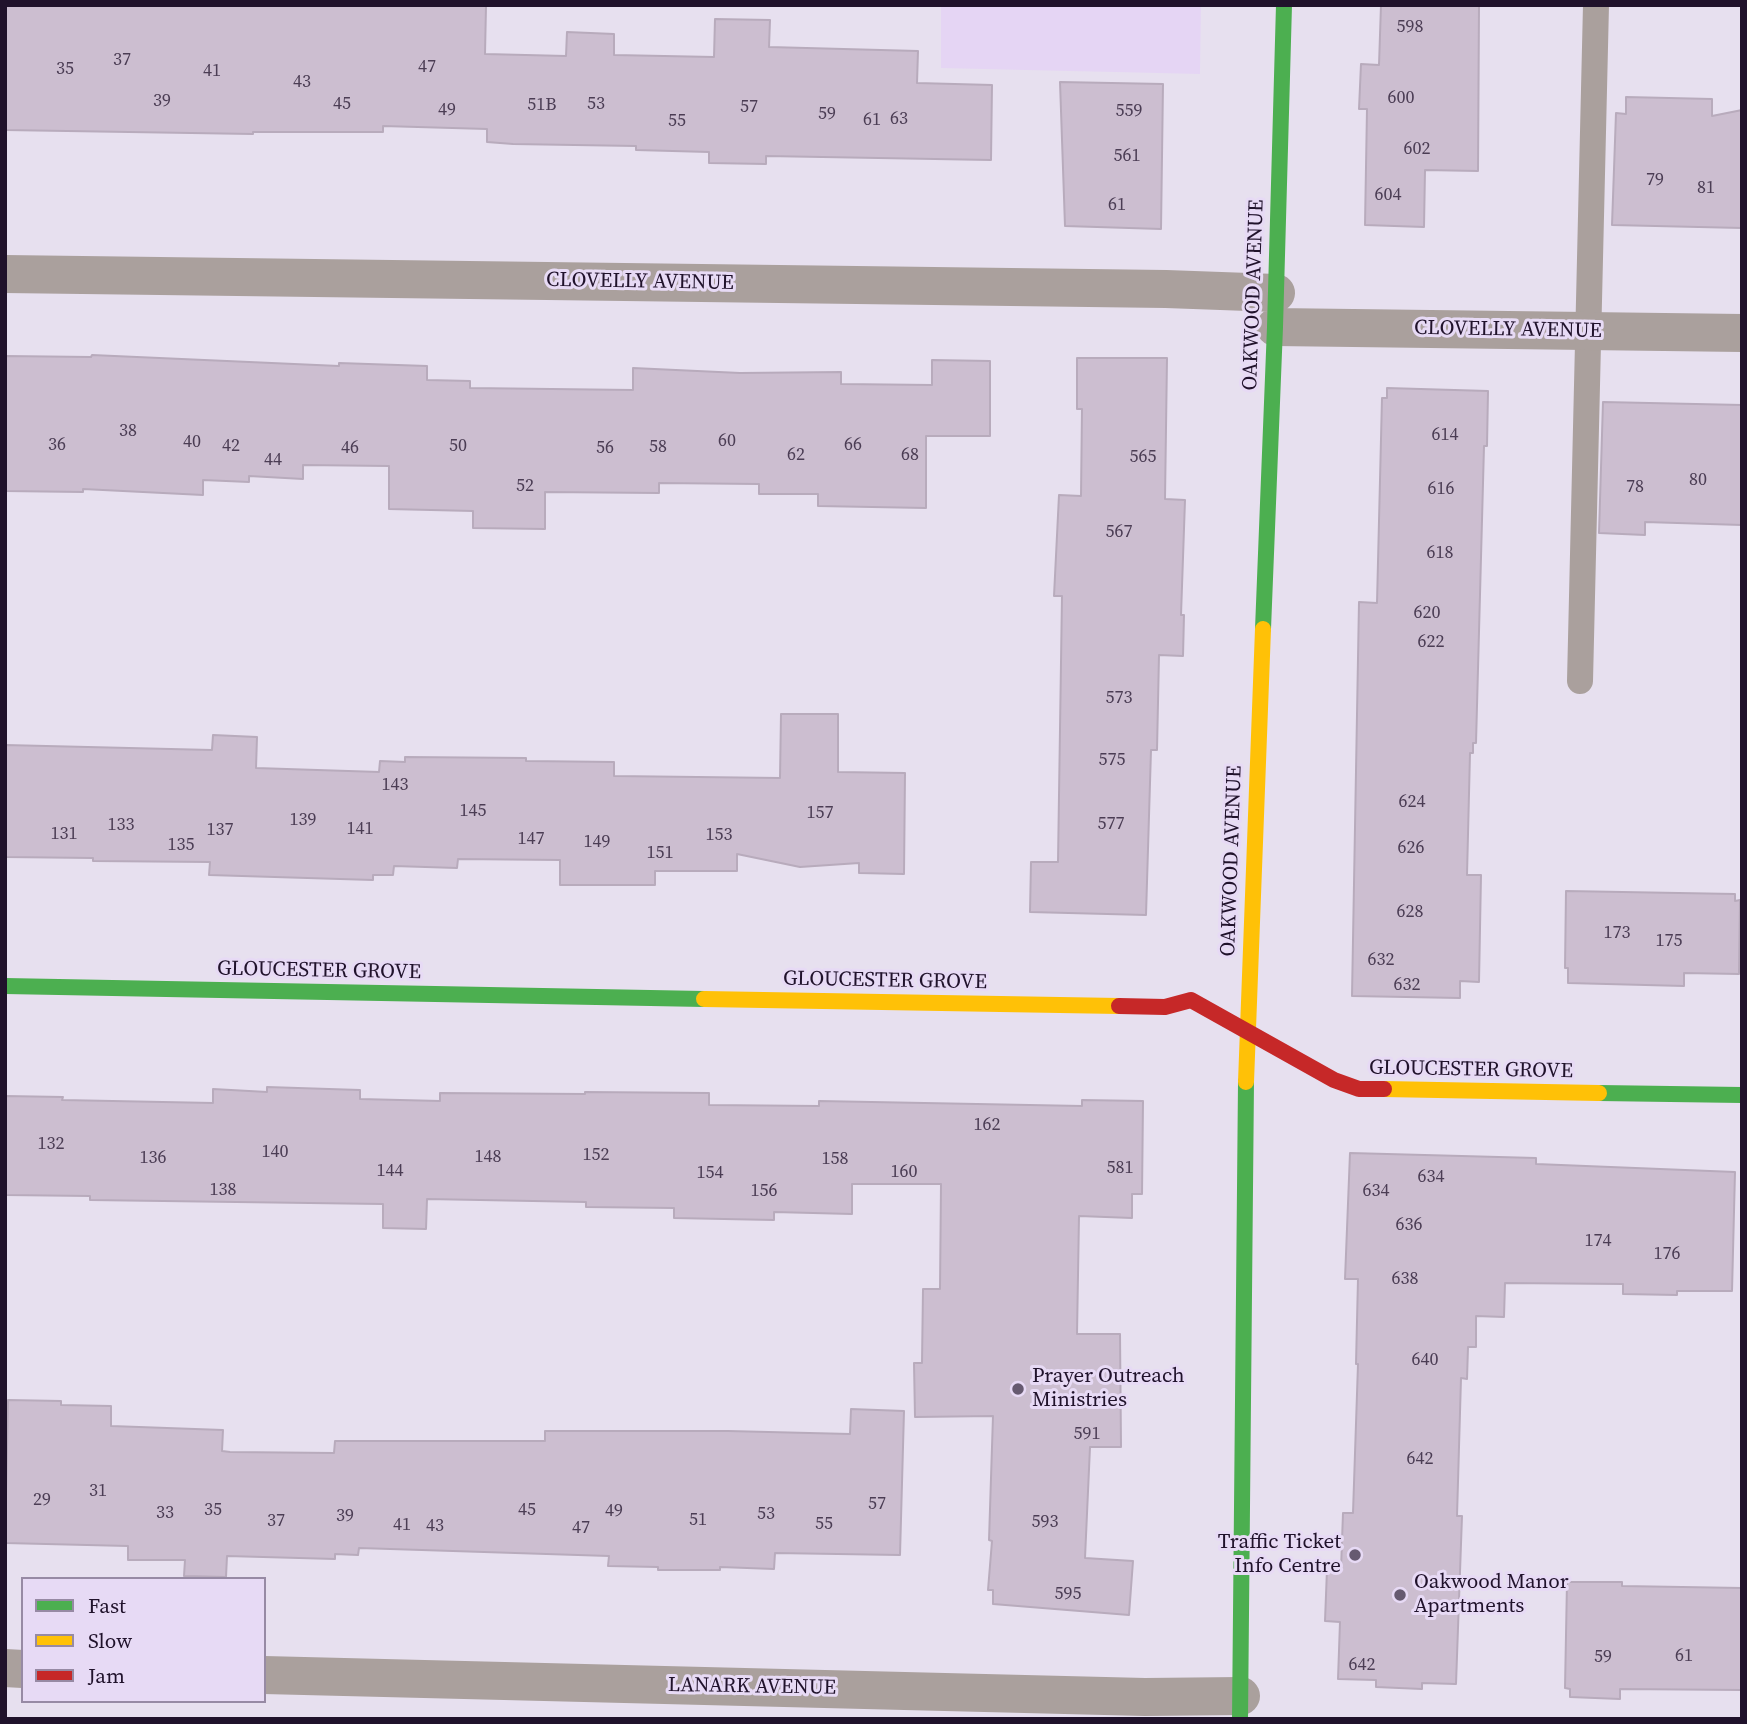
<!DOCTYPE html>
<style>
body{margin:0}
#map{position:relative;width:1747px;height:1724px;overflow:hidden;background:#e7e0ef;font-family:"Source Serif 4",serif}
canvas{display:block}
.frame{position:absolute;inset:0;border:7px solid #20122b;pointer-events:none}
.legend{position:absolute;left:21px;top:1577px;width:245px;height:126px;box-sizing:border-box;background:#e7daf5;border:2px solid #978aa4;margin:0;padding:9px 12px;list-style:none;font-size:21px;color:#20122b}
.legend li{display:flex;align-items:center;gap:14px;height:35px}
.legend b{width:35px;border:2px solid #978aa4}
</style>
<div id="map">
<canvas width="1747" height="1724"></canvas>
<div class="frame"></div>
<ul class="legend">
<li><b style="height:9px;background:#4caf50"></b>Fast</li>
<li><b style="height:9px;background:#ffc107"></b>Slow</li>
<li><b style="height:9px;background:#c62828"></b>Jam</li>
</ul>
</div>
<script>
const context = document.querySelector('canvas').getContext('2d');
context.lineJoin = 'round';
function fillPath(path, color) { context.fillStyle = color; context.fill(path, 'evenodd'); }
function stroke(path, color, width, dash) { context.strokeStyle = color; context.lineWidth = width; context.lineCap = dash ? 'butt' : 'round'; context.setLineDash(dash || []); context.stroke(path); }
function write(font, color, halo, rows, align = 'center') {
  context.font = font + ' "Source Serif 4",serif'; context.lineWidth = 6; context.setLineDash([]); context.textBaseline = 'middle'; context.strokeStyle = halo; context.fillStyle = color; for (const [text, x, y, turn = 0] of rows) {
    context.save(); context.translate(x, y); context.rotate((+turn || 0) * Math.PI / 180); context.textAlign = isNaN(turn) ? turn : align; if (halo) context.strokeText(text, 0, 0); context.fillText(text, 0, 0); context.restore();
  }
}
const built = new Path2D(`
 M 941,5 L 1201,5 L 1200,74 L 941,68 Z`);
const building = new Path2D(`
 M 5,5 L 486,6 L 485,54 L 566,56 L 567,32 L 614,34 L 614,55 L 714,57 L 715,19 L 770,20 L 769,47 L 918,51 L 917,83 L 992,85 L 991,160 L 766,156 L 766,164 L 709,163 L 709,152 L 636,150 L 636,146 L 513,144 L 487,142 L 487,129 L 383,126 L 383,132 L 253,132 L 253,134 L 5,130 Z
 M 1381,5 L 1479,5 L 1478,171 L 1425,170 L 1424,227 L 1365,225 L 1367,109 L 1359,109 L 1361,64 L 1379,65 Z
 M 1060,82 L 1163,84 L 1161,229 L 1065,226 Z
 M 1626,97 L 1712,99 L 1712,116 L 1742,110 L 1742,228 L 1612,225 L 1616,113 L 1626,114 Z
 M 92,355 L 339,366 L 339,363 L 427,366 L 427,380 L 470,381 L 470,388 L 633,390 L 633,368 L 740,373 L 841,372 L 841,384 L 932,385 L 932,360 L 990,361 L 990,436 L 926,436 L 926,508 L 818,506 L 818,494 L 759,494 L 759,484 L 659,483 L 659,493 L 545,492 L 545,529 L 473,528 L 473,511 L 389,509 L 389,466 L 303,465 L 303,479 L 249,476 L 249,482 L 203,480 L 203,495 L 83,489 L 83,492 L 5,491 L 5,356 L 91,357 Z
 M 1077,358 L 1167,358 L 1165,499 L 1185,500 L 1181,615 L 1184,615 L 1183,656 L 1159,655 L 1157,750 L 1151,750 L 1146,915 L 1030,912 L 1031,862 L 1058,862 L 1062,596 L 1054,596 L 1059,495 L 1081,496 L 1082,409 L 1077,409 Z
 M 1387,388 L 1488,391 L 1487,446 L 1484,446 L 1476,743 L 1473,743 L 1473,753 L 1470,753 L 1467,875 L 1481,875 L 1479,982 L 1460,981 L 1460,998 L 1352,996 L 1359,602 L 1377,603 L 1382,398 L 1387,398 Z
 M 1603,402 L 1742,405 L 1742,525 L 1645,522 L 1645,535 L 1599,533 Z
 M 781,714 L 838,714 L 838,772 L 905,773 L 904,874 L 859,873 L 859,863 L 800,867 L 737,854 L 737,871 L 655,871 L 655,885 L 560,885 L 560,860 L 458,859 L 457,868 L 394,866 L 393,875 L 373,875 L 373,880 L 209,875 L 210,862 L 93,861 L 93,858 L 5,857 L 5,745 L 212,750 L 213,735 L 257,737 L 256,768 L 379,772 L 380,761 L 405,762 L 405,757 L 526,758 L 526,761 L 614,762 L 614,776 L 780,778 Z
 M 1566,891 L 1735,894 L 1735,901 L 1740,900 L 1739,974 L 1684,973 L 1684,986 L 1568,983 L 1568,968 L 1565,968 Z
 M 267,1087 L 360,1090 L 360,1099 L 440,1101 L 440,1093 L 585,1094 L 585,1092 L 709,1093 L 709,1105 L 819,1106 L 819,1101 L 1082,1106 L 1082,1100 L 1143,1101 L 1142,1194 L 1132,1194 L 1132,1218 L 1079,1216 L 1077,1334 L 1120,1334 L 1121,1447 L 1090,1447 L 1085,1558 L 1133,1561 L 1129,1615 L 993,1604 L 993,1590 L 988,1590 L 992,1541 L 989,1540 L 993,1416 L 915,1417 L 914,1363 L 922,1363 L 923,1289 L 940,1289 L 941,1184 L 852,1184 L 852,1214 L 774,1212 L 774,1220 L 674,1218 L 674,1208 L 586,1207 L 586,1202 L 427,1199 L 426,1229 L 383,1228 L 383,1204 L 90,1200 L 90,1196 L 5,1195 L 5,1096 L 63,1097 L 62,1100 L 213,1103 L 213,1089 L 267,1092 Z
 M 1350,1153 L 1536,1158 L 1536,1164 L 1735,1172 L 1732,1291 L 1677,1291 L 1677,1295 L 1623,1294 L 1623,1284 L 1505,1283 L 1504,1317 L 1476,1316 L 1476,1347 L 1468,1347 L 1467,1379 L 1461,1378 L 1457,1516 L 1462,1516 L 1456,1684 L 1422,1683 L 1422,1689 L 1376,1687 L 1376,1680 L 1338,1679 L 1340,1622 L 1325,1621 L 1327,1569 L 1341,1569 L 1343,1513 L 1353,1513 L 1358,1364 L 1356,1364 L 1358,1279 L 1345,1279 Z
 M 8,1400 L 61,1401 L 61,1405 L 111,1406 L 111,1426 L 223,1430 L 222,1451 L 230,1452 L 334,1453 L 335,1441 L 545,1441 L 545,1431 L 728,1431 L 850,1434 L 851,1409 L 904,1411 L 900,1555 L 775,1553 L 774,1569 L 720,1567 L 720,1570 L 658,1570 L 658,1567 L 608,1566 L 609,1556 L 359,1548 L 358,1555 L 335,1554 L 335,1559 L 227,1556 L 226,1577 L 184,1576 L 185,1560 L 128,1560 L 128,1546 L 5,1543 Z
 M 1567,1582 L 1622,1582 L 1622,1586 L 1742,1588 L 1742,1690 L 1620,1689 L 1620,1699 L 1570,1697 L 1570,1689 L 1565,1688 Z`);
const lane = new Path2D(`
 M 1580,681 L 1596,5`);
const street = new Path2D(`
 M 5,274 L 1166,289 L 1276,293
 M 1275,327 L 1742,333
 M 5,1668 L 23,1669
 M 264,1675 L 1145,1697 L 1241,1696`);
const fast = new Path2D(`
 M 1263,629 L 1275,327 L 1284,5
 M 5,986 L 704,999
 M 1599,1093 L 1742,1095
 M 1240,1719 L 1246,1082`);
const slow = new Path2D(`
 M 704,999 L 1119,1006
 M 1246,1082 L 1263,629
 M 1384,1089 L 1599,1093`);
const jam = new Path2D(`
 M 1119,1006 L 1165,1007 L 1191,1000 L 1334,1080 L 1359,1089 L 1384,1089`);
const markers = [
 [1018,1389,7,"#665a70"],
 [1355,1555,7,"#665a70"],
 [1400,1595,7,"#665a70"]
];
const numberNames = [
 ["598",1410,27],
 ["37",122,60],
 ["47",427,67],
 ["35",65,69],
 ["41",212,71],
 ["43",302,82],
 ["600",1401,98],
 ["39",162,101],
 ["45",342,104],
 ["53",596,104],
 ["51B",542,105],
 ["57",749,107],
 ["49",447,110],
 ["559",1129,111],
 ["59",827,114],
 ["63",899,119],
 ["61",872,120],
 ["55",677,121],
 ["602",1417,149],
 ["561",1127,156],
 ["79",1655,180],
 ["81",1706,188],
 ["604",1388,195],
 ["61",1117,205],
 ["38",128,431],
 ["614",1445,435],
 ["60",727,441],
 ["40",192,442],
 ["36",57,445],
 ["66",853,445],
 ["42",231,446],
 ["50",458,446],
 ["58",658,447],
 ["46",350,448],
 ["56",605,448],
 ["62",796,455],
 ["68",910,455],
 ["565",1143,457],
 ["44",273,460],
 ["80",1698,480],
 ["52",525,486],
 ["78",1635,487],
 ["616",1441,489],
 ["567",1119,532],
 ["618",1440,553],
 ["620",1427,613],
 ["622",1431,642],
 ["573",1119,698],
 ["575",1112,760],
 ["143",395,785],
 ["624",1412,802],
 ["145",473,811],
 ["157",820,813],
 ["139",303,820],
 ["577",1111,824],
 ["133",121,825],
 ["141",360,829],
 ["137",220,830],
 ["131",64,834],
 ["153",719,835],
 ["147",531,839],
 ["149",597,842],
 ["135",181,845],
 ["626",1411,848],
 ["151",660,853],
 ["628",1410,912],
 ["173",1617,933],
 ["175",1669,941],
 ["632",1381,960],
 ["632",1407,985],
 ["162",987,1125],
 ["132",51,1144],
 ["140",275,1152],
 ["152",596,1155],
 ["148",488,1157],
 ["136",153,1158],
 ["158",835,1159],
 ["581",1120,1168],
 ["144",390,1171],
 ["160",904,1172],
 ["154",710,1173],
 ["634",1431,1177],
 ["138",223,1190],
 ["156",764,1191],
 ["634",1376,1191],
 ["636",1409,1225],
 ["174",1598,1241],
 ["176",1667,1254],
 ["638",1405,1279],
 ["640",1425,1360],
 ["591",1087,1434],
 ["642",1420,1459],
 ["31",98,1491],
 ["29",42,1500],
 ["57",877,1504],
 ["35",213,1510],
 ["45",527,1510],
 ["49",614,1511],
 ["33",165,1513],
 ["53",766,1514],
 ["39",345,1516],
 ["51",698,1520],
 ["37",276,1521],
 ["593",1045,1522],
 ["55",824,1524],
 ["41",402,1525],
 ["43",435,1526],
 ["47",581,1528],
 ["595",1068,1594],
 ["61",1684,1656],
 ["59",1603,1657],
 ["642",1362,1665]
];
const streetNames = [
 ["CLOVELLY AVENUE",640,282,1],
 ["OAKWOOD AVENUE",1254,295,-88],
 ["CLOVELLY AVENUE",1508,330,1],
 ["OAKWOOD AVENUE",1232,861,-88],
 ["GLOUCESTER GROVE",319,971,1],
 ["GLOUCESTER GROVE",885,981,1],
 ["GLOUCESTER GROVE",1471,1070,1],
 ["LANARK AVENUE",752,1687,1]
];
const poiNames = [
 ["Prayer Outreach",1032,1377],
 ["Ministries",1032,1401],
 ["Traffic Ticket",1341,1543,"right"],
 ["Info Centre",1341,1567,"right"],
 ["Oakwood Manor",1414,1583],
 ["Apartments",1414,1607]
];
fillPath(built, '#e5d5f4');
fillPath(building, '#ccbed0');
stroke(building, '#b8abbc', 2);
stroke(lane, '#aaa09d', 26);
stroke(street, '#aaa09d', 38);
stroke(fast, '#4caf50', 16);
stroke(slow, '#ffc107', 16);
stroke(jam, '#c62828', 16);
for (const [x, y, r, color] of markers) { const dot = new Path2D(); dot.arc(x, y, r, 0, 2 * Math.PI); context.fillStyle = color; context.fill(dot); stroke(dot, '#e7daf5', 2.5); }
write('18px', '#4b3d54', null, numberNames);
write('21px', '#20122b', '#e7daf5', streetNames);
write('21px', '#20122b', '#e7daf5', poiNames, 'left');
</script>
